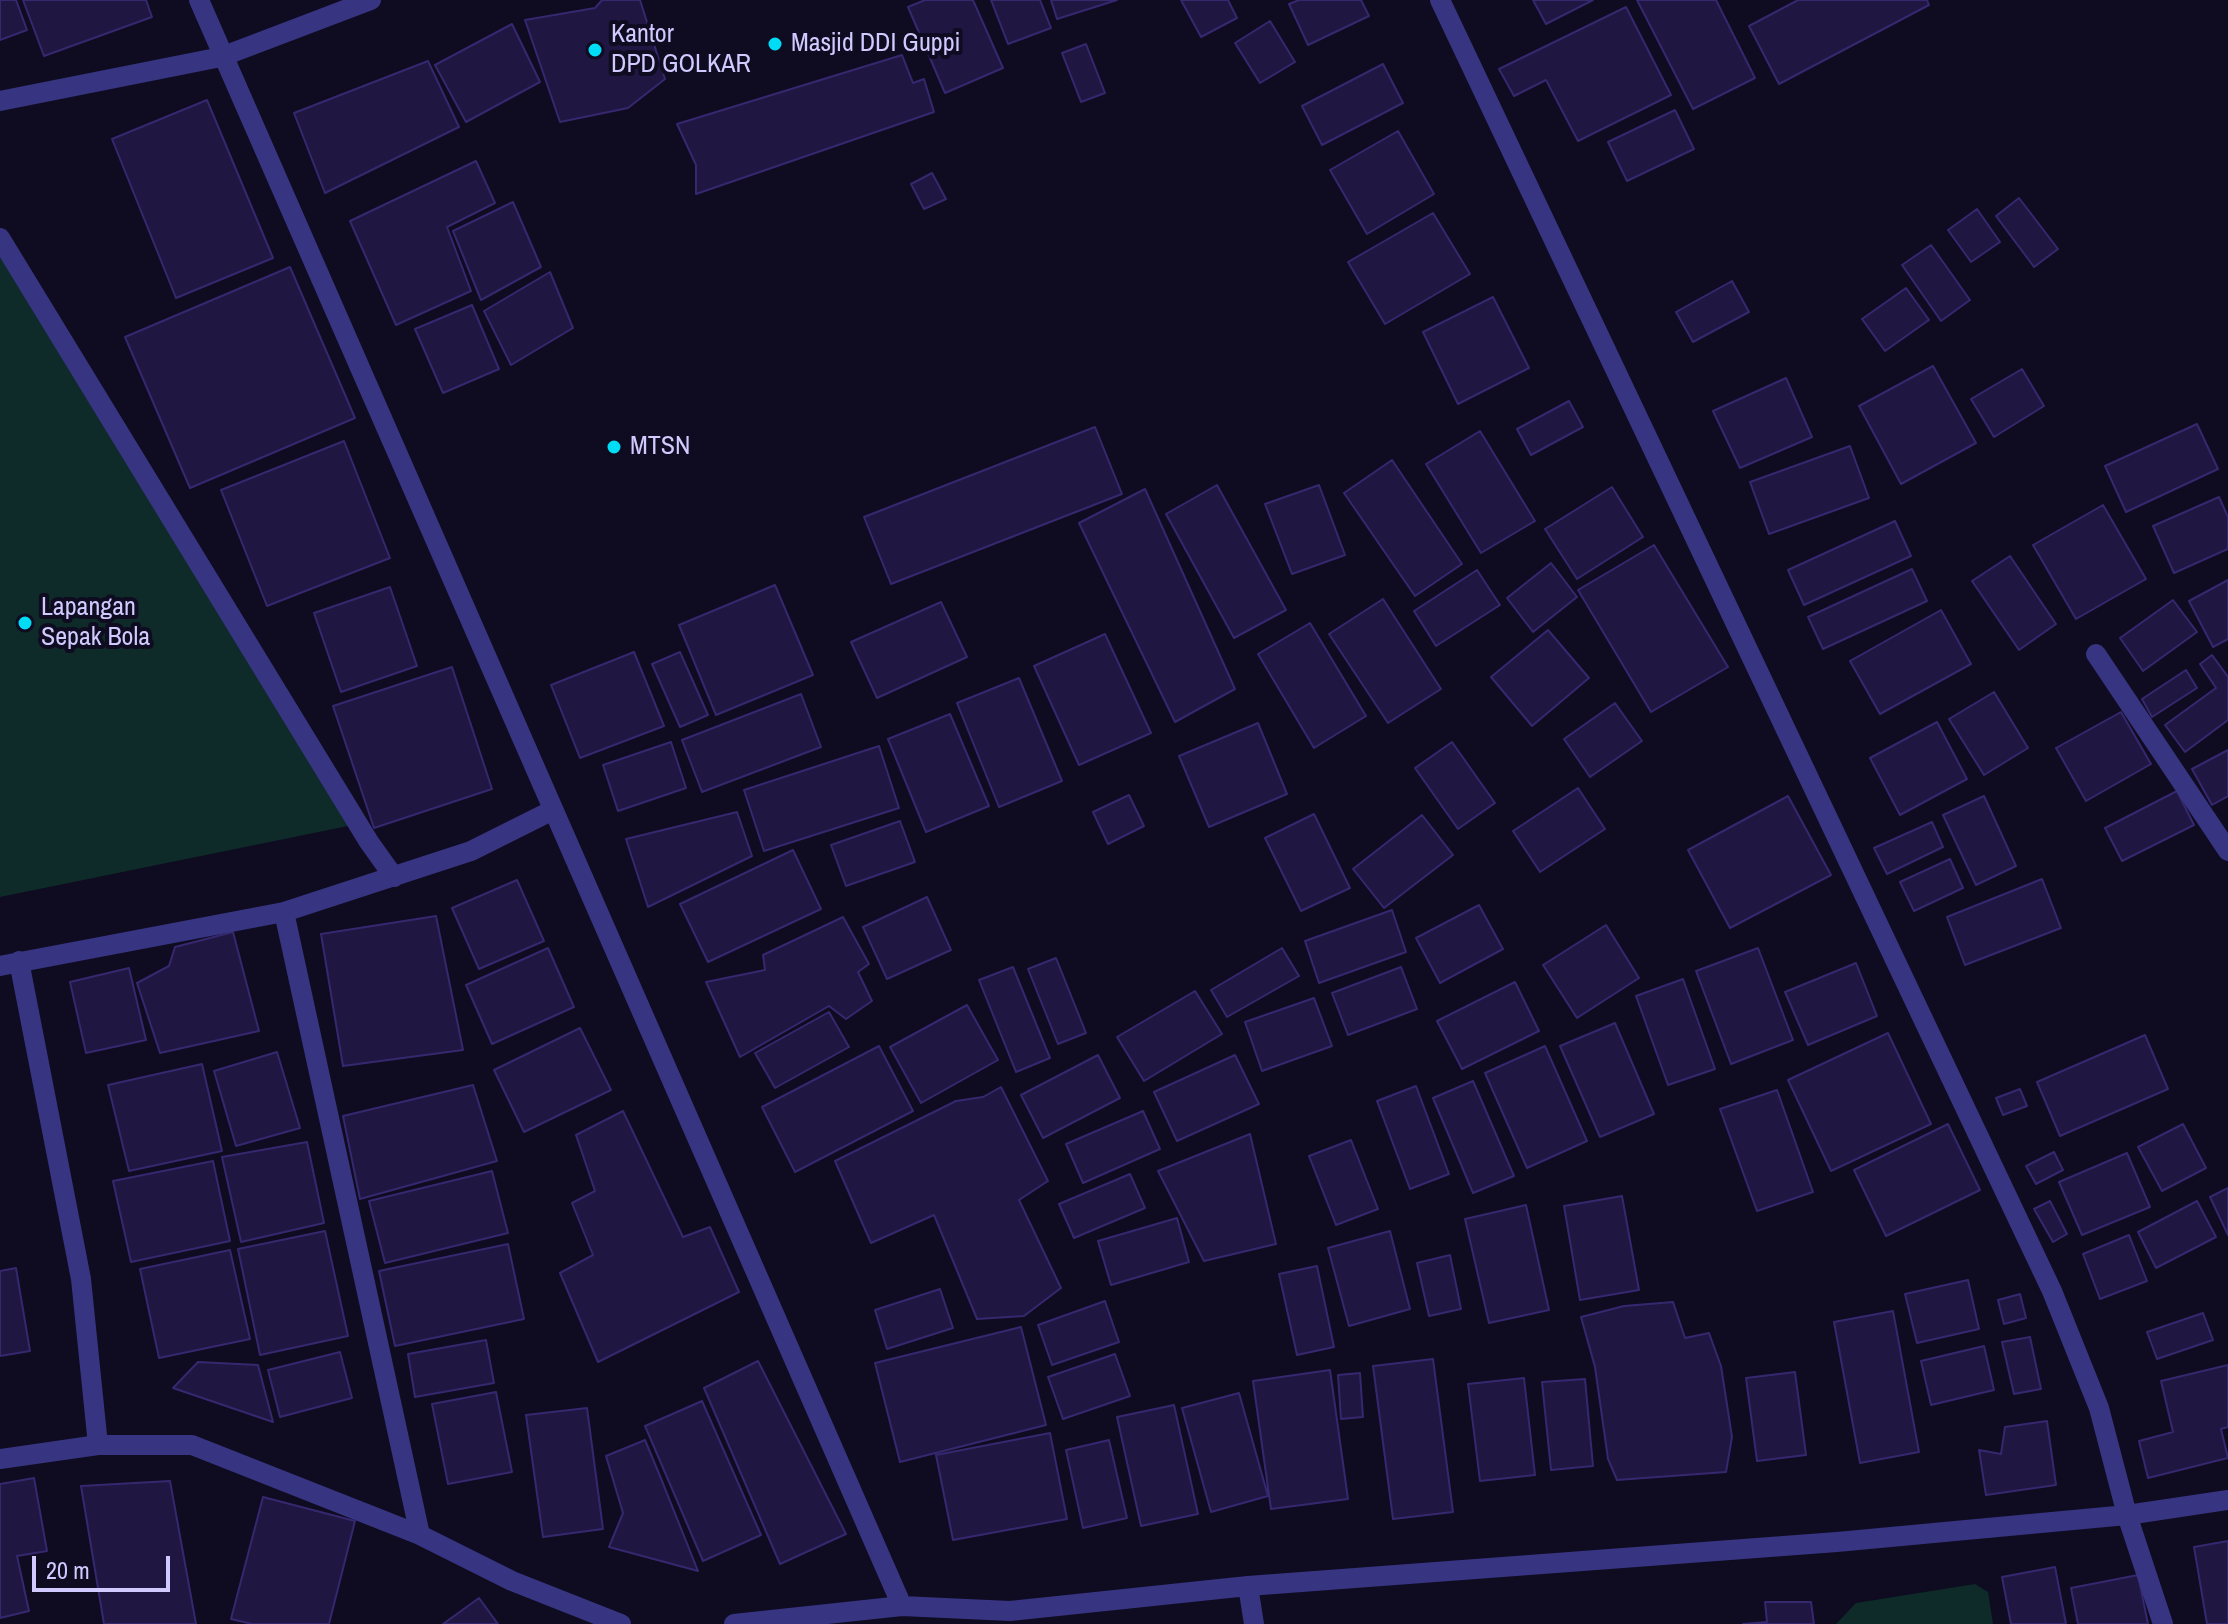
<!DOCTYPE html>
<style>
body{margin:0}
#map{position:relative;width:2228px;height:1624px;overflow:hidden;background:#0f0b20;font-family:"Archivo Narrow",sans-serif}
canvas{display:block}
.scale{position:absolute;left:32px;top:1556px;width:138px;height:36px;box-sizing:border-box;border:4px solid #d0caff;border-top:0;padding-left:10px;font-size:24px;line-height:28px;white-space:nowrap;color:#d0caff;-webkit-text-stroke:6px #0f0b20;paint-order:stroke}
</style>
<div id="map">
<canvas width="2228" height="1624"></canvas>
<div class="scale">20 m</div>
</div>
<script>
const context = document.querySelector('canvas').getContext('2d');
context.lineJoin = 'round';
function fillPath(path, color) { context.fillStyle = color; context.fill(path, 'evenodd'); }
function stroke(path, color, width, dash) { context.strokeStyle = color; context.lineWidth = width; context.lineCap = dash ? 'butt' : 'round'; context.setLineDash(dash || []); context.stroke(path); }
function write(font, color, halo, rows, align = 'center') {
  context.font = font + ' "Archivo Narrow",sans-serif'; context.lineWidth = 8; context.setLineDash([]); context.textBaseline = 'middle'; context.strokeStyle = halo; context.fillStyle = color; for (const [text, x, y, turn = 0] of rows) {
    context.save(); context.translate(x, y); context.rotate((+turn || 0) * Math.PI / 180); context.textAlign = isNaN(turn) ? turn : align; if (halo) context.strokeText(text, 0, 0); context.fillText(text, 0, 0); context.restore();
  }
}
const green = new Path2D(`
 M 0,253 L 353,825 L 0,897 Z
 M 1975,1584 L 1988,1592 L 1993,1624 L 1836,1624 L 1856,1603 Z`);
const building = new Path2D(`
 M 0,0 L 16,0 L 27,30 L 0,40 Z
 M 23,0 L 146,0 L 152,17 L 44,56 Z
 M 602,0 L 640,0 L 665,79 L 628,108 L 560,122 L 525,20 L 595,8 Z
 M 925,0 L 973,0 L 1003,68 L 945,93 L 908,7 Z
 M 991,0 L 1040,0 L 1051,28 L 1008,44 Z
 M 1051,0 L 1117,0 L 1057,19 Z
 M 1181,0 L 1228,0 L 1237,18 L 1201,37 Z
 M 1299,0 L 1361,0 L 1369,16 L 1308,45 L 1289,4 Z
 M 1533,0 L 1593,0 L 1546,24 Z
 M 1637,0 L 1716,0 L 1755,78 L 1693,109 Z
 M 1798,0 L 1927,0 L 1929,5 L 1779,84 L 1749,26 Z
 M 1626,7 L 1671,95 L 1578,141 L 1546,80 L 1514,96 L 1499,69 Z
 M 1270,21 L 1295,62 L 1260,83 L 1235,43 Z
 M 512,24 L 540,82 L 466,122 L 435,65 Z
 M 1086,44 L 1105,93 L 1081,102 L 1062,53 Z
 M 902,55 L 913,83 L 924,79 L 934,112 L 696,194 L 696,165 L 677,124 Z
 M 428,61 L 459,127 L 325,193 L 294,113 Z
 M 1383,64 L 1403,103 L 1322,145 L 1302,106 Z
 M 207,100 L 273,258 L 176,298 L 112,139 Z
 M 1675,110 L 1694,149 L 1627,181 L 1608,142 Z
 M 1398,131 L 1434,194 L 1367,234 L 1330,170 Z
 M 476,161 L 495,203 L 447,227 L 471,291 L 396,325 L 350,221 Z
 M 932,173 L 946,199 L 924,209 L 911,184 Z
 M 2019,198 L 2058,249 L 2034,267 L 1996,216 Z
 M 513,202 L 541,267 L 481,300 L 453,231 Z
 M 1977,209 L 2000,242 L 1971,262 L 1948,230 Z
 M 1433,213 L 1470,274 L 1385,324 L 1348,262 Z
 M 1931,245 L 1970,300 L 1941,321 L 1902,265 Z
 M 290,267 L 355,418 L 190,488 L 125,337 Z
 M 550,272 L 573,328 L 511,365 L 484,311 Z
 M 1732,281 L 1749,312 L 1693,342 L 1676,312 Z
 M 1906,288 L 1929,320 L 1885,351 L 1862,319 Z
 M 1493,297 L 1529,368 L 1458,404 L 1423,332 Z
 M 472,305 L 499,369 L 443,393 L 415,329 Z
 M 1933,366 L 1976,443 L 1901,484 L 1859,406 Z
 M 2022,369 L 2044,406 L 1994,437 L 1971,399 Z
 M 1786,378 L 1812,437 L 1740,468 L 1713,411 Z
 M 1569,401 L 1583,427 L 1531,455 L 1517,429 Z
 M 2197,424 L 2218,469 L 2126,512 L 2105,466 Z
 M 1095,427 L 1122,494 L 891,584 L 864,517 Z
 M 1480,431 L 1535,521 L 1481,553 L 1426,464 Z
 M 344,441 L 390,558 L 267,606 L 221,490 Z
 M 1850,446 L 1869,498 L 1769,534 L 1750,482 Z
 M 1392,460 L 1462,564 L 1415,596 L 1344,493 Z
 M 1217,485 L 1286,610 L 1234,638 L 1166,514 Z
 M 1319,485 L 1345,555 L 1292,574 L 1265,504 Z
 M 1612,487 L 1643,537 L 1577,579 L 1545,529 Z
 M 1145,489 L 1235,689 L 1175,722 L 1079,523 Z
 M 2219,497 L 2228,517 L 2228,549 L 2174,573 L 2153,526 Z
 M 2103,505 L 2146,579 L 2076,619 L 2033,545 Z
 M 1895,521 L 1911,556 L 1804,605 L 1788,570 Z
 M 1654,545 L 1728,667 L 1651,712 L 1578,590 Z
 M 2010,556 L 2056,624 L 2019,650 L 1972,581 Z
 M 1551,563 L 1577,597 L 1533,632 L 1507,598 Z
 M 1912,569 L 1927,601 L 1823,649 L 1808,617 Z
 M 1477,570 L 1500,605 L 1436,646 L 1414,611 Z
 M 2228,580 L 2228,639 L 2213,647 L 2189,601 Z
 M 775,585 L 813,675 L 716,715 L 679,625 Z
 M 390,587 L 417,666 L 341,692 L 314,613 Z
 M 1383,599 L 1441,689 L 1388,723 L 1329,634 Z
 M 2173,600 L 2197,632 L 2143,671 L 2120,638 Z
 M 941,602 L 967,657 L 877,698 L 851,642 Z
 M 1941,610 L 1971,664 L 1880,714 L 1850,661 Z
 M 1310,623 L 1366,716 L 1314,748 L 1258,654 Z
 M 1548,630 L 1589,678 L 1532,726 L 1491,677 Z
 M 1105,634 L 1151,733 L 1079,765 L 1034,666 Z
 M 634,652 L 664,726 L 580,758 L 551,685 Z
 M 680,652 L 708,715 L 680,727 L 652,664 Z
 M 2212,655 L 2228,677 L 2228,720 L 2185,752 L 2165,725 L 2216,688 L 2200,664 Z
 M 452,667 L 492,789 L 374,828 L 333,706 Z
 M 2186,670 L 2197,688 L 2152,717 L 2142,699 Z
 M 1019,678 L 1062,781 L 999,807 L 957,703 Z
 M 1994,692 L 2028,748 L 1984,775 L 1949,719 Z
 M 801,694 L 821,747 L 702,792 L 682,740 Z
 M 1615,703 L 1642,741 L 1590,777 L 1564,739 Z
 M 2121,712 L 2151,764 L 2086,801 L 2056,748 Z
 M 950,714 L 989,806 L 926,832 L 888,739 Z
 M 1937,722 L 1967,779 L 1900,815 L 1870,758 Z
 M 1258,723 L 1287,794 L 1209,827 L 1179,756 Z
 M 671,742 L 686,788 L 618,811 L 603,765 Z
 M 1452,742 L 1495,803 L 1458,829 L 1415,768 Z
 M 879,746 L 899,808 L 764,851 L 744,790 Z
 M 2228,750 L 2228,796 L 2212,805 L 2192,769 Z
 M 1578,788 L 1605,829 L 1540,872 L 1513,831 Z
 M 2177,791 L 2194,825 L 2122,861 L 2105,828 Z
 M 1129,795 L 1144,826 L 1108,844 L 1093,812 Z
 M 1788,796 L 1831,875 L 1730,928 L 1688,850 Z
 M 1984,796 L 2016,866 L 1976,885 L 1943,815 Z
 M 737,812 L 752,856 L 648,907 L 626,839 Z
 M 1314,814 L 1350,888 L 1301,911 L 1265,838 Z
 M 1422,815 L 1453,855 L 1384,908 L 1353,869 Z
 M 900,821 L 915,862 L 846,886 L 831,845 Z
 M 1932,822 L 1943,847 L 1887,874 L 1874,848 Z
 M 793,850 L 821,909 L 708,962 L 680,904 Z
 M 1950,859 L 1963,888 L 1914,911 L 1900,882 Z
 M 2042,879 L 2061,928 L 1965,965 L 1947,917 Z
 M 517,880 L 544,941 L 479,969 L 452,908 Z
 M 927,897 L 951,950 L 887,979 L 863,927 Z
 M 1479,905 L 1503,949 L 1440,983 L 1416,938 Z
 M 1392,910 L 1406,952 L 1319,983 L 1305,941 Z
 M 436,916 L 463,1050 L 343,1066 L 321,934 Z
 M 843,917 L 869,964 L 858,972 L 872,1001 L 846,1019 L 829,1006 L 740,1057 L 706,982 L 765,970 L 763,955 Z
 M 1606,925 L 1639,978 L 1577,1018 L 1543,965 Z
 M 233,932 L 259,1031 L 160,1053 L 137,983 L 169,966 L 175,947 Z
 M 548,948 L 574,1007 L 492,1044 L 466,985 Z
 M 1282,948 L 1299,976 L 1227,1017 L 1211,990 Z
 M 1758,948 L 1793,1040 L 1731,1064 L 1696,971 Z
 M 1056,958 L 1086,1033 L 1058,1044 L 1028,969 Z
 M 1856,963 L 1877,1016 L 1808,1045 L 1785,992 Z
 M 1013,967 L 1050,1058 L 1016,1072 L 979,980 Z
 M 1401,967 L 1417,1009 L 1348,1035 L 1332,993 Z
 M 129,968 L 146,1040 L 86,1053 L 70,982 Z
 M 1683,979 L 1715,1069 L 1668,1085 L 1636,996 Z
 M 1515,982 L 1539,1031 L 1462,1069 L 1437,1021 Z
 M 1195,991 L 1222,1034 L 1144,1081 L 1117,1037 Z
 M 1314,998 L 1332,1046 L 1262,1071 L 1245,1022 Z
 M 967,1005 L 998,1060 L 921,1103 L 890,1047 Z
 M 829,1012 L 849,1047 L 775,1088 L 755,1053 Z
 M 1615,1023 L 1654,1114 L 1600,1137 L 1560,1046 Z
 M 580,1028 L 611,1090 L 524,1132 L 494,1070 Z
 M 1888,1033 L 1931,1124 L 1831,1171 L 1788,1080 Z
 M 2145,1035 L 2168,1089 L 2060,1136 L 2037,1082 Z
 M 879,1046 L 913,1111 L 795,1172 L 762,1107 Z
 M 1545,1046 L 1587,1141 L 1527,1168 L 1485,1073 Z
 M 277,1052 L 300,1128 L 236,1146 L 214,1071 Z
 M 1098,1055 L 1120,1098 L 1043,1138 L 1021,1095 Z
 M 1235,1055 L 1259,1104 L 1177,1141 L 1154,1092 Z
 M 202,1064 L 222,1151 L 129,1171 L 108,1085 Z
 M 1473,1081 L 1514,1176 L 1473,1193 L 1433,1098 Z
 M 473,1085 L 497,1161 L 360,1199 L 343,1116 Z
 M 1416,1086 L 1449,1174 L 1410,1189 L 1377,1101 Z
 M 1001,1087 L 1048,1181 L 1019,1200 L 1061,1288 L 1024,1316 L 977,1319 L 934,1215 L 871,1243 L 835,1161 L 956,1101 L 983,1097 Z
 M 2020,1089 L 2027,1106 L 2003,1115 L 1996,1098 Z
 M 1777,1090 L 1813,1192 L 1757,1211 L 1720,1109 Z
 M 623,1111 L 683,1237 L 710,1227 L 739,1292 L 598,1362 L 560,1273 L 593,1255 L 572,1203 L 595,1191 L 576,1135 Z
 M 1143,1111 L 1160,1149 L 1083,1183 L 1066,1144 Z
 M 1948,1124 L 1980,1190 L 1886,1236 L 1854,1170 Z
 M 2183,1124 L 2206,1168 L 2162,1191 L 2138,1147 Z
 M 1250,1134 L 1276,1244 L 1204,1261 L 1158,1171 Z
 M 1351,1140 L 1378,1209 L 1336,1225 L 1309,1156 Z
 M 307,1142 L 324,1223 L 241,1242 L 222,1157 Z
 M 2054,1152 L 2063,1170 L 2036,1184 L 2026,1166 Z
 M 2127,1153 L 2150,1207 L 2082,1235 L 2059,1182 Z
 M 213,1161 L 230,1241 L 131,1262 L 113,1181 Z
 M 492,1171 L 508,1233 L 385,1263 L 369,1201 Z
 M 1130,1174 L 1145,1208 L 1074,1238 L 1059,1204 Z
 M 2228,1188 L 2228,1235 L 2210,1197 Z
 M 1622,1196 L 1639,1290 L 1580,1300 L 1564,1206 Z
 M 2050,1201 L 2067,1234 L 2053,1242 L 2034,1209 Z
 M 2197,1201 L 2216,1237 L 2156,1268 L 2138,1232 Z
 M 1526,1205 L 1549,1310 L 1489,1323 L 1465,1219 Z
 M 1177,1218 L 1189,1262 L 1111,1285 L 1098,1241 Z
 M 325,1231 L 348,1336 L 260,1355 L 238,1249 Z
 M 1390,1231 L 1410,1309 L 1349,1326 L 1328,1248 Z
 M 2129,1235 L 2147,1281 L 2100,1299 L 2083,1254 Z
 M 508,1244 L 524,1319 L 395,1346 L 379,1271 Z
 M 230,1250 L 250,1339 L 159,1358 L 140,1269 Z
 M 1450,1255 L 1461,1309 L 1429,1316 L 1417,1263 Z
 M 1317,1266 L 1334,1347 L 1297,1355 L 1279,1274 Z
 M 16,1268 L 30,1351 L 0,1356 L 0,1271 Z
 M 1968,1280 L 1979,1329 L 1917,1343 L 1905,1294 Z
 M 940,1289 L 953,1328 L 887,1349 L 875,1310 Z
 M 2020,1294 L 2026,1318 L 2004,1324 L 1998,1300 Z
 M 1105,1301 L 1119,1342 L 1052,1365 L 1038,1325 Z
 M 1673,1302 L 1685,1338 L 1709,1333 L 1721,1366 L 1732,1437 L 1726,1472 L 1617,1480 L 1608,1459 L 1595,1367 L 1581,1317 L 1624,1306 Z
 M 1893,1311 L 1919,1452 L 1860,1463 L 1834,1322 Z
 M 2203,1313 L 2213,1340 L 2157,1359 L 2147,1332 Z
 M 1021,1327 L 1046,1425 L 900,1462 L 875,1363 Z
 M 2030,1337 L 2041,1389 L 2014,1394 L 2002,1342 Z
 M 486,1340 L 494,1383 L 415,1397 L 408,1354 Z
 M 1984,1346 L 1994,1390 L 1931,1405 L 1921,1361 Z
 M 340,1352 L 352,1398 L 280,1417 L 268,1370 Z
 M 1115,1354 L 1130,1396 L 1063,1419 L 1048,1377 Z
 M 1433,1359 L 1453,1512 L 1393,1519 L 1373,1366 Z
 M 758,1361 L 846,1534 L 780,1564 L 704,1388 Z
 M 198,1362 L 258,1365 L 273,1422 L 173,1388 Z
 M 2228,1365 L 2228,1427 L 2221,1429 L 2228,1458 L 2148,1478 L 2139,1441 L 2173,1432 L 2161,1381 Z
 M 1330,1370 L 1348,1499 L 1271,1509 L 1253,1381 Z
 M 1795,1372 L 1806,1455 L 1757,1461 L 1746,1378 Z
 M 1360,1373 L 1363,1417 L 1341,1419 L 1338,1375 Z
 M 1524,1378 L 1535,1475 L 1480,1481 L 1468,1384 Z
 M 1585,1379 L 1593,1466 L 1551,1470 L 1542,1382 Z
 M 496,1392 L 512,1472 L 448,1484 L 432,1404 Z
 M 1239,1393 L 1268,1496 L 1211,1512 L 1182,1408 Z
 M 702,1401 L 761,1535 L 703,1561 L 645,1426 Z
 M 1174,1405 L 1198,1514 L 1141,1526 L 1117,1417 Z
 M 587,1408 L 603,1529 L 543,1537 L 526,1415 Z
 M 2047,1421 L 2056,1485 L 1986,1495 L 1979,1450 L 2001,1454 L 2005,1427 Z
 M 1050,1433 L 1067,1519 L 953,1540 L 936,1455 Z
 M 645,1440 L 660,1476 L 698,1571 L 609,1547 L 623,1513 L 606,1456 Z
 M 1109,1440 L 1127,1518 L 1083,1528 L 1066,1450 Z
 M 34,1478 L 47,1551 L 17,1556 L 29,1611 L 0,1618 L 0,1484 Z
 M 170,1481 L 196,1624 L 104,1624 L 81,1486 Z
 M 263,1497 L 355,1521 L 329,1624 L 252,1624 L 231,1619 Z
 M 2228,1541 L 2228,1624 L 2207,1624 L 2194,1547 Z
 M 2055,1567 L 2066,1624 L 2011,1624 L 2002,1577 Z
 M 2138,1575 L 2148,1624 L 2078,1624 L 2071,1588 Z
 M 479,1598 L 498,1624 L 443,1624 Z
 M 1765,1602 L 1811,1602 L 1814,1624 L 1743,1624 L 1767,1622 Z`);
const street = new Path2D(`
 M 199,0 L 902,1606
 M 1440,0 L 2052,1291 L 2099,1408 L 2127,1515 L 2163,1624
 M 0,101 L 221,57 L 371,0
 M 0,238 L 369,842 L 394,877
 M 2096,654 L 2228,851
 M 284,912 L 420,1535
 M 19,961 L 81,1279 L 98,1445
 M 0,966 L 284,912 L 471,851 L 553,810
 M 0,1459 L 98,1445 L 192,1445 L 420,1535 L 512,1581 L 621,1624
 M 1248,1586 L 1254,1624
 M 734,1624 L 902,1606 L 1010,1611 L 1248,1586 L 1837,1542 L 2127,1515 L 2228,1500`);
const markers = [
 [775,44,8,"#00dcf5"],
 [595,50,8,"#00dcf5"],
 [614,447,8,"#00dcf5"],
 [25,623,8,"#00dcf5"]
];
const poiNames = [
 ["Kantor",611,35],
 ["DPD GOLKAR",611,65],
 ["Masjid DDI Guppi",791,44],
 ["MTSN",630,447],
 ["Lapangan",41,608],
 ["Sepak Bola",41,638]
];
fillPath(green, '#0e2a29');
fillPath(building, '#1f1741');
stroke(building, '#36286f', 2);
stroke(street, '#373481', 20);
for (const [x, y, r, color] of markers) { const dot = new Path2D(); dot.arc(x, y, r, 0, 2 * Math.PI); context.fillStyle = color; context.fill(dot); stroke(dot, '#0f0b20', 3); }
write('26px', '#d0caff', '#0f0b20', poiNames, 'left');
</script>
